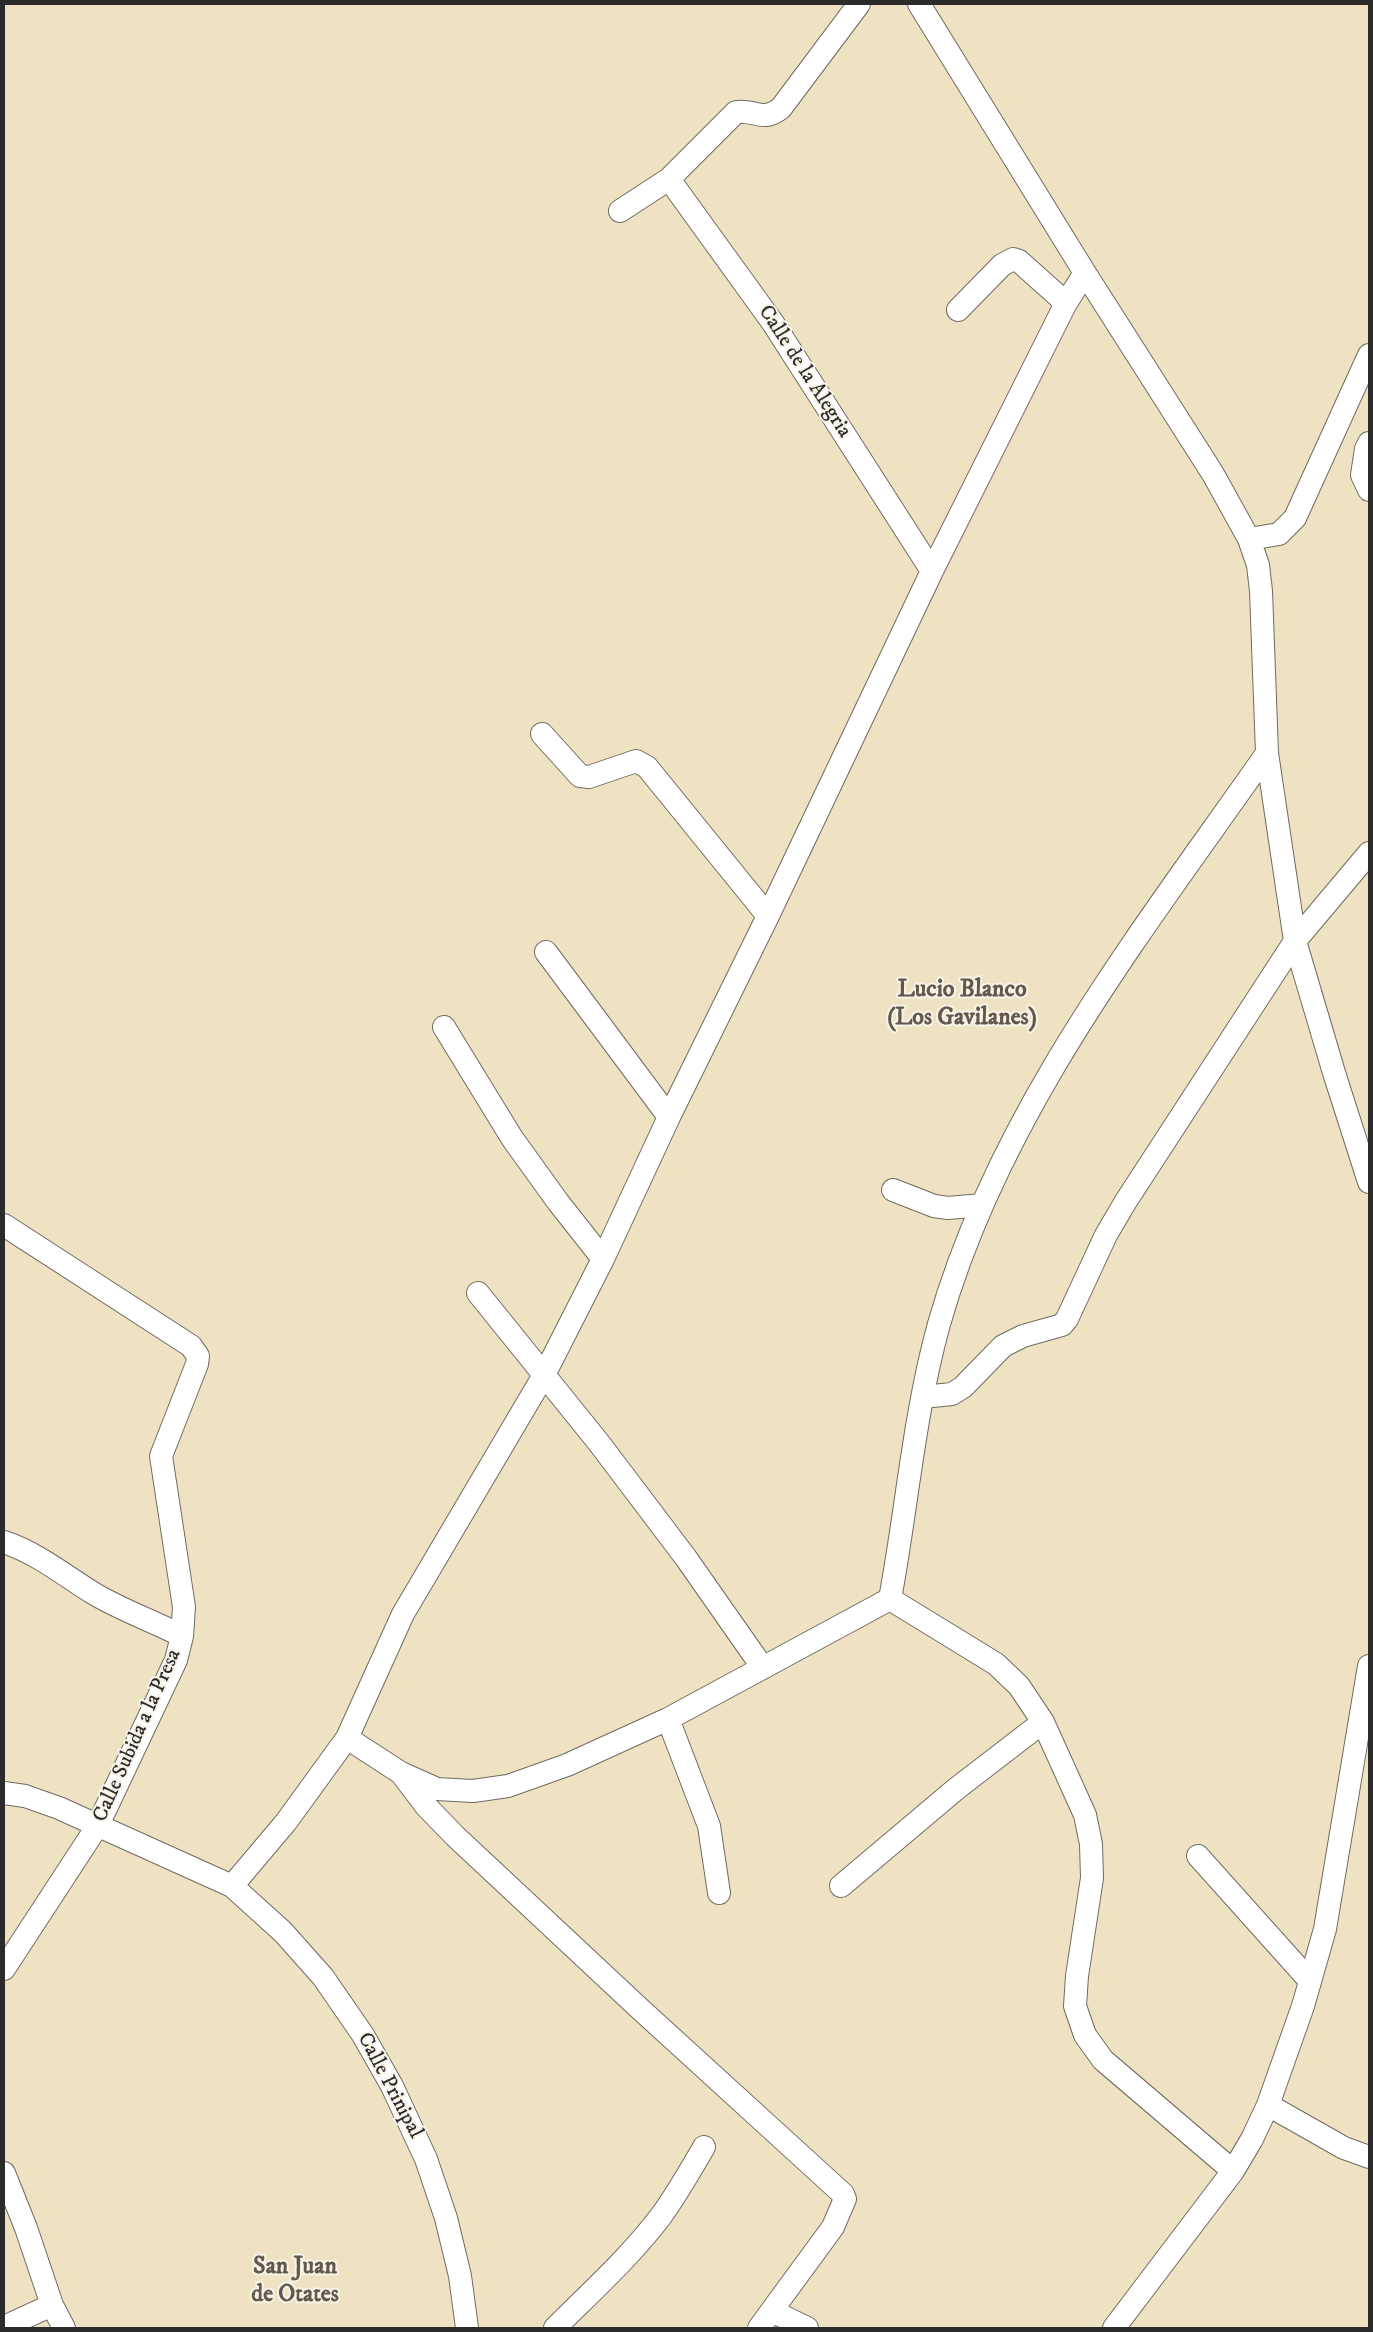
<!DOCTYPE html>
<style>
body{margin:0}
#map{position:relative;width:1373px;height:2332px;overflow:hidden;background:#eee2c3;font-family:"IM FELL DW Pica",serif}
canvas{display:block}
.frame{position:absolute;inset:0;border:5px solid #2b2b2b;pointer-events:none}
</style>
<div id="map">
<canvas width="1373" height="2332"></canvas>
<div class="frame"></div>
</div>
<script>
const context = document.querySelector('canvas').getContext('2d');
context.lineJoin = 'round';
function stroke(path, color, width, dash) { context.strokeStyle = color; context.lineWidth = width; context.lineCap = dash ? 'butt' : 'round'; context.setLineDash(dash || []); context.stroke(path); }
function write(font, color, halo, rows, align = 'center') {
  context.font = font + ' "IM FELL DW Pica",serif'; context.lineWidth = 4; context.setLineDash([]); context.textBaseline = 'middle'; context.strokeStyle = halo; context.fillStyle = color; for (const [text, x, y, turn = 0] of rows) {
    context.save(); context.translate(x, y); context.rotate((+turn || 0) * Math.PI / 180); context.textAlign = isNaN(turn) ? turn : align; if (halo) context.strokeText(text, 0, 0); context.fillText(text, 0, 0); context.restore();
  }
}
const minor = new Path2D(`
 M 919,4 L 1085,273 L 1213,474 L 1249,539 L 1258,565 L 1261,591 L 1267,753 L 1295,941 L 1335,1076 L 1369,1182
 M 669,179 L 773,323 L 932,571
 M 620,211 L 669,179 L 736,112 C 755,109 762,123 781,108 L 859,4
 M 958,310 L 1002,265 L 1013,259 L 1019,261 L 1066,303
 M 1369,443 L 1366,449 L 1362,475 L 1369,490
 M 1249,539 L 1279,534 L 1295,518 L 1369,355
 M 542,734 L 580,776 L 589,777 L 636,761 L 647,767 L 768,916
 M 546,952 L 669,1117
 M 444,1027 L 512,1138 L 558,1202 L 603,1259
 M 893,1190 L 934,1206 L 948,1208 L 982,1205
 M 4,1225 L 191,1346 L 198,1356 L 197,1364 L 161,1456 L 184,1607 L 182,1636 L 176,1660 L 98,1825 L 4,1969
 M 478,1293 L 599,1443 L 686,1558 L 763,1668
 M 923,1397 L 952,1394 L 963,1387 L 1003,1346 L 1023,1336 L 1062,1325 L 1067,1319 L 1106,1235 L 1126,1201 L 1295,941 L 1369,853
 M 4,1542 C 37,1553 64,1575 93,1593 C 121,1610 153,1621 182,1636
 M 890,1599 C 907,1508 914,1414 939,1324 C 1000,1110 1142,932 1267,753
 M 890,1599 L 996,1664 L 1019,1686 L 1043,1722 L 1085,1815 L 1091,1844 L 1092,1878 L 1077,1976 L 1075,2006 L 1085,2035 L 1103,2060 L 1233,2171
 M 668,1719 L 709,1826 L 719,1893
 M 347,1738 L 401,1773 L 437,1789 L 473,1791 L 508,1786 L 567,1765 L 668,1719 L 890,1599
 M 401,1773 L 426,1806 L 455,1836 L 639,2008 L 843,2194 L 845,2199 L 833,2227 L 759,2328
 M 4,1793 L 25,1796 L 59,1808 L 232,1886 L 283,1932 L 323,1977 L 363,2035 L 392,2086 L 426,2159 L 446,2218 L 460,2276 L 467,2328
 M 1198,1856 L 1310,1981
 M 232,1886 L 286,1822 L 347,1738 L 403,1614 L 544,1375 L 603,1259 L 669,1117 L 768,916 L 932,571 L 1066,303 L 1085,273
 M 841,1886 L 956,1789 L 1043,1722
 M 1268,2105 L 1344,2148 L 1369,2157
 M 4,2173 L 26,2228 L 52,2305 L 64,2328
 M 772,2311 L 807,2328
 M 4,2327 L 52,2305
 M 555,2328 C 591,2292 630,2257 661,2216 C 677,2194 690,2171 704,2147
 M 1114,2328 L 1233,2171 L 1252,2139 L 1268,2105 L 1303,2006 L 1325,1929 L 1369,1666`);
const streetNames = [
 ["Calle de la Alegria",804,372,57],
 ["Calle Subida a la Presa",138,1736,-66],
 ["Calle Prinipal",389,2086,62]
];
const quarterNames = [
 ["Lucio Blanco",962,991],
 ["(Los Gavilanes)",962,1019],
 ["San Juan",295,2268],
 ["de Otates",295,2296]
];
stroke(minor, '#6f6b60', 24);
stroke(minor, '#fff', 22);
write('21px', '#2b2b2b', '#f7f3e8', streetNames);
write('bold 24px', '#64574c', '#f7f3e8', quarterNames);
</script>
